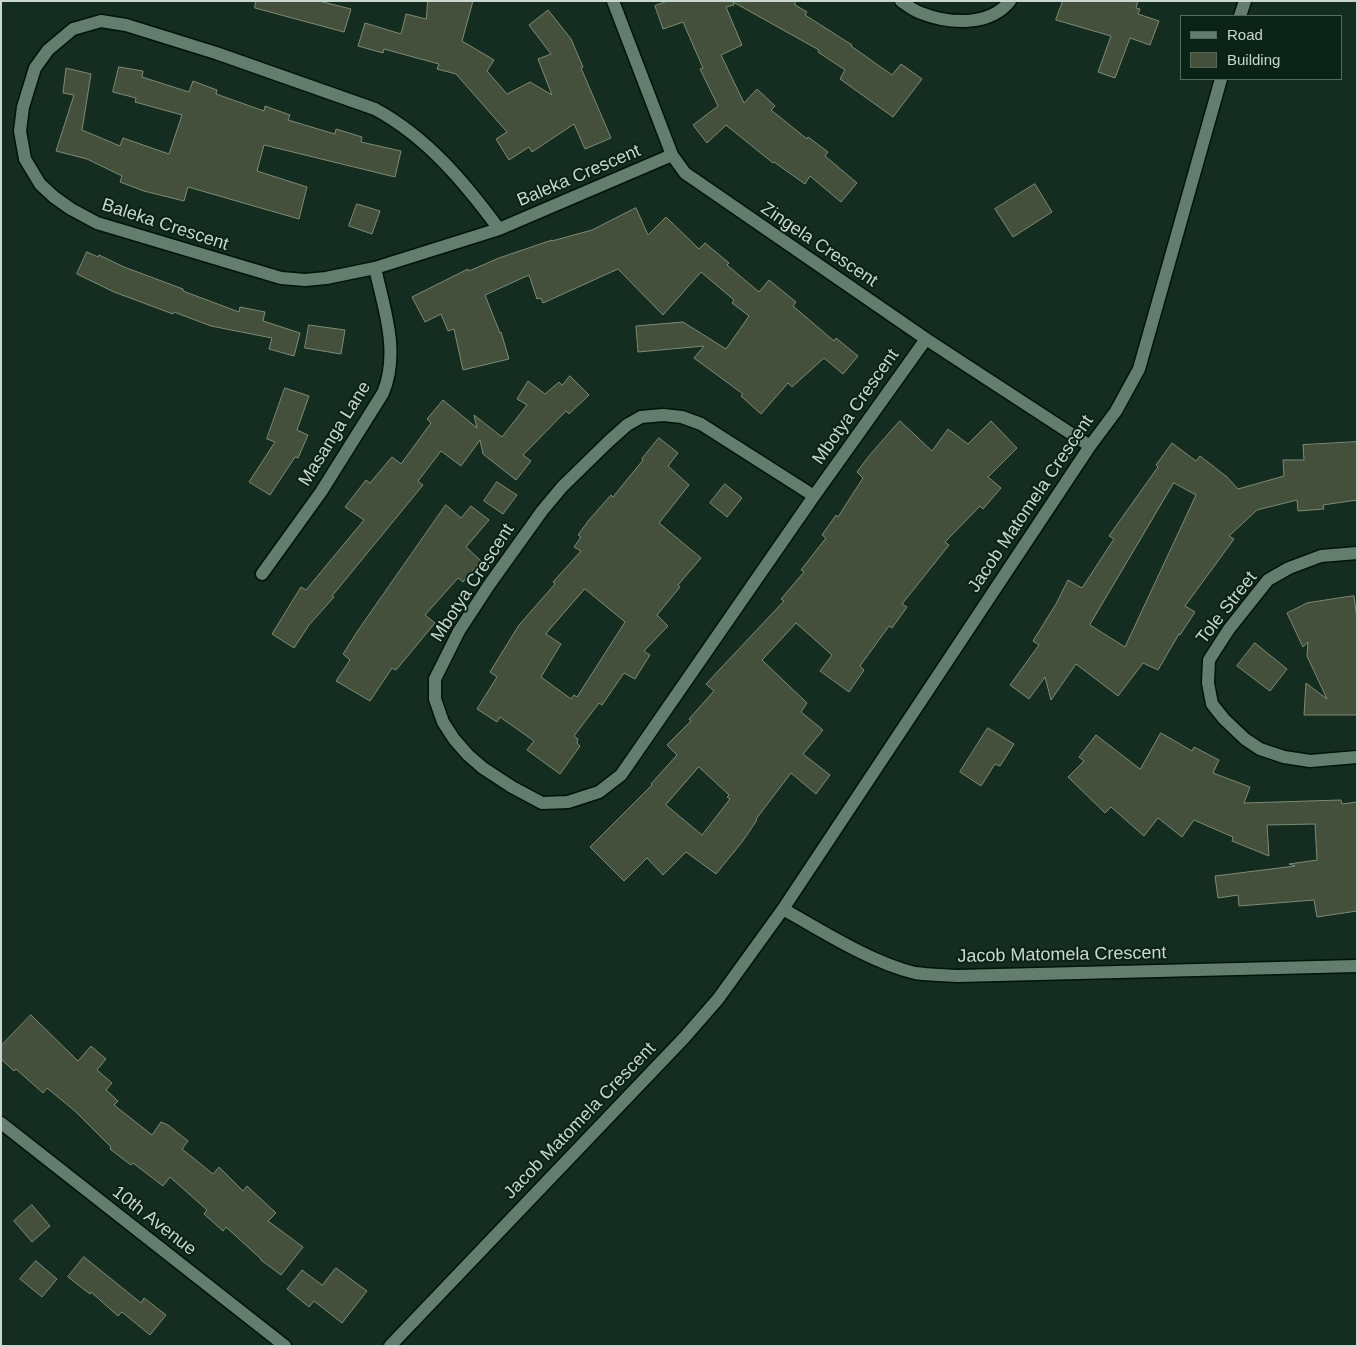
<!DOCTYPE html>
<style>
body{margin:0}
#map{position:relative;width:1358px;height:1347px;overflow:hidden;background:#152c20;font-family:Helvetica,sans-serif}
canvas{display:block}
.frame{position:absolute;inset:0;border:2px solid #c9d7ce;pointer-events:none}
.legend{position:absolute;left:1180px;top:15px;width:162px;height:65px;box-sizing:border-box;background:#0b2216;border:1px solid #576a60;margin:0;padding:6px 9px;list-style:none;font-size:15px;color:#c9d7ce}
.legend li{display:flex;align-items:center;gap:10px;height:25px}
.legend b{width:25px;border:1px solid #576a60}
</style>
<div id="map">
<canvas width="1358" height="1347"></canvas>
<div class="frame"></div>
<ul class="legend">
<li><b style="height:6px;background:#637d6e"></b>Road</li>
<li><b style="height:14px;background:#44503b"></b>Building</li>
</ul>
</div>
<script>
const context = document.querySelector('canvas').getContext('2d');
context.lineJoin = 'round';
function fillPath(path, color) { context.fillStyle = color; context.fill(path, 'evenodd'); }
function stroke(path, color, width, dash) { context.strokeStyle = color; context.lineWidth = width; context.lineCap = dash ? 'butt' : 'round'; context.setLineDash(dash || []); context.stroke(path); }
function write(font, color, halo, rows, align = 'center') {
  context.font = font + ' Helvetica,sans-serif'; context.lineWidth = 4; context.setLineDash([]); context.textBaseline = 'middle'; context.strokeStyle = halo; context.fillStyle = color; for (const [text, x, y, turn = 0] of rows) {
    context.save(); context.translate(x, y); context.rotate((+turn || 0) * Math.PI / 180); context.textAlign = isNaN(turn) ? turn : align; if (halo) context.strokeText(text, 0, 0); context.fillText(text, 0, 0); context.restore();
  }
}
const building = new Path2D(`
 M 256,1 L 319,1 L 351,9 L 344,32 L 255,8 Z
 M 428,1 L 473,1 L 462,41 L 494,60 L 487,71 L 507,94 L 530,82 L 552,95 L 538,59 L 551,54 L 529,25 L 548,10 L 571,39 L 583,67 L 581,68 L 611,138 L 585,149 L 574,124 L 532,152 L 529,147 L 509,160 L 496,139 L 507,132 L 456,74 L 437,69 L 439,64 L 384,49 L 383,53 L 358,46 L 365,23 L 401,34 L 406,14 L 426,19 Z
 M 668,1 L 795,1 L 795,5 L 807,12 L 805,15 L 852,45 L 851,46 L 892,75 L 901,64 L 922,79 L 893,117 L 840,79 L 845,70 L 818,52 L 819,50 L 733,2 L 734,5 L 726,7 L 742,45 L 721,55 L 744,103 L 757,89 L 775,106 L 771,110 L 807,139 L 808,137 L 828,152 L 825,156 L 857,183 L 841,202 L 810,176 L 805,184 L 774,162 L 773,163 L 726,125 L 707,143 L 693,125 L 718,106 L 700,69 L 703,68 L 683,22 L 663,29 L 655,6 Z
 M 1063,1 L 1138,1 L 1136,8 L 1140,9 L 1138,14 L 1159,21 L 1150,45 L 1130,38 L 1115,78 L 1098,72 L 1111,36 L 1056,20 Z
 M 119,67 L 143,71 L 142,77 L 189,92 L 193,81 L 217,90 L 216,94 L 264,111 L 265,106 L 290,115 L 288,120 L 335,134 L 336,129 L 362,137 L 361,142 L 401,151 L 395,177 L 264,145 L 257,171 L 307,187 L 299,219 L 188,187 L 184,201 L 144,191 L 120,182 L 122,176 L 87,159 L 56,151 L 74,95 L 63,93 L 66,68 L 91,74 L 82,130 L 120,146 L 123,138 L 169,154 L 182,115 L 135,102 L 136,98 L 113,92 Z
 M 1035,184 L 1052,212 L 1013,237 L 995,209 Z
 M 357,204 L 380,211 L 372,234 L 349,226 Z
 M 636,208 L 648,235 L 666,217 L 699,249 L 705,243 L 729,263 L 727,265 L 759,292 L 769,280 L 796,302 L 793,306 L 834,341 L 836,338 L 858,356 L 843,374 L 824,358 L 792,387 L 788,383 L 761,414 L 741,396 L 743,394 L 694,358 L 704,346 L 638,352 L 636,326 L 683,322 L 726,349 L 749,316 L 732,303 L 734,300 L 701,272 L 663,315 L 618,269 L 543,303 L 541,298 L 537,299 L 529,275 L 485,295 L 500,333 L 501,332 L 509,359 L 463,370 L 454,329 L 448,331 L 441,314 L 425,322 L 412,297 L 468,269 L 469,271 L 499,258 L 552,240 L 552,241 L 592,230 Z
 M 87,252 L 98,257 L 99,255 L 124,267 L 183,289 L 183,291 L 239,312 L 240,307 L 265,312 L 263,321 L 300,333 L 294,356 L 269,349 L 272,338 L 211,326 L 174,312 L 173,314 L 114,292 L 77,274 Z
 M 309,325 L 345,330 L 341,354 L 305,348 Z
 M 570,376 L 589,395 L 569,414 L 566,411 L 523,455 L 531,461 L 516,480 L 483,454 L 480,440 L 461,466 L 441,451 L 418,481 L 423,485 L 332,596 L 334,597 L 309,625 L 294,648 L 272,634 L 301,587 L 306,590 L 364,520 L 345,507 L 366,480 L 370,483 L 392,457 L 401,464 L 431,423 L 427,419 L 443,400 L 477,428 L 474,415 L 502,437 L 527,405 L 517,399 L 528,381 L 545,394 L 559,382 L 562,385 Z
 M 285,388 L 309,396 L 297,430 L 308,435 L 298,458 L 295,457 L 270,495 L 249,482 L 275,442 L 267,439 Z
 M 900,421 L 932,451 L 948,429 L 968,444 L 991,421 L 1017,448 L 988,477 L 1001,488 L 983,509 L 980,506 L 945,542 L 949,545 L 902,604 L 907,607 L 892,628 L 889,626 L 860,666 L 864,670 L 849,692 L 820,671 L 832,655 L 796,623 L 762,660 L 807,703 L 801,712 L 823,730 L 803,754 L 830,775 L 816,794 L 791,773 L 756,819 L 757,820 L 742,842 L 716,874 L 686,852 L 663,875 L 647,858 L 624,881 L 590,847 L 652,785 L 651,784 L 677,755 L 667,745 L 691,721 L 689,719 L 714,691 L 706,684 L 784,601 L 781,599 L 804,572 L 801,570 L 826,538 L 822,535 L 836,515 L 838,517 L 863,478 L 857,472 L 869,456 ZM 699,767 L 729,795 L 727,797 L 730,799 L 702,835 L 666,805 Z
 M 659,438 L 678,453 L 668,466 L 689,485 L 659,523 L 701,558 L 678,585 L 680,587 L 657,615 L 668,626 L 644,651 L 650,655 L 635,679 L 624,673 L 602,705 L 599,703 L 574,736 L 578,739 L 577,743 L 580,746 L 560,774 L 527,750 L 534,741 L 500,717 L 497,722 L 477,709 L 497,677 L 490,672 L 519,625 L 555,584 L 553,582 L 581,551 L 574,547 L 581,537 L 578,535 L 589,520 L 611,495 L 613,497 L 643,460 L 642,459 ZM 585,589 L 625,622 L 577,697 L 574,695 L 571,699 L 541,677 L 561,644 L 546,634 Z
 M 1357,442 L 1357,500 L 1323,505 L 1324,509 L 1298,511 L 1297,500 L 1257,510 L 1229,536 L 1234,539 L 1185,606 L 1195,612 L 1180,635 L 1179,634 L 1158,670 L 1143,663 L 1118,696 L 1076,664 L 1051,700 L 1045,677 L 1029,699 L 1010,685 L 1039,645 L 1033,641 L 1056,604 L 1068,580 L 1082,588 L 1114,539 L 1109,536 L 1158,467 L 1156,465 L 1172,443 L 1196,461 L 1200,456 L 1227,477 L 1238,489 L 1284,476 L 1283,460 L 1304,460 L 1303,445 ZM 1174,483 L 1196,495 L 1125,647 L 1090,625 Z
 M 497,482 L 517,495 L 503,514 L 484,501 Z
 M 725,484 L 742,498 L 727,517 L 710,503 Z
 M 446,505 L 461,518 L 471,506 L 489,520 L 466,547 L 481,561 L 463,582 L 458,578 L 425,615 L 435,623 L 396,670 L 392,668 L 370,701 L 336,681 L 350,660 L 343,654 L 359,629 Z
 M 1354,596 L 1357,619 L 1357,715 L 1304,715 L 1306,683 L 1327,699 L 1307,656 L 1308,642 L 1303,647 L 1287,613 L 1307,603 Z
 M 1255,643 L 1287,669 L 1270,691 L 1237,666 Z
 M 988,728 L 1014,744 L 1000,766 L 995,764 L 981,786 L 960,772 Z
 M 1161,733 L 1192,751 L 1194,747 L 1219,760 L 1213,773 L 1250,787 L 1244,803 L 1341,800 L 1342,804 L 1357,802 L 1357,911 L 1317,917 L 1314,900 L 1239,906 L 1238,895 L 1218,898 L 1215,876 L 1295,866 L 1289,864 L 1317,860 L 1315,824 L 1267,825 L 1269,856 L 1232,841 L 1233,837 L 1194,820 L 1182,837 L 1158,818 L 1144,836 L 1111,807 L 1105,813 L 1068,777 L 1084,761 L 1079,757 L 1096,735 L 1140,769 Z
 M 31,1015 L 78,1061 L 91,1046 L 106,1059 L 97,1070 L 112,1083 L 106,1090 L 118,1101 L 114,1105 L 152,1135 L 161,1122 L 168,1125 L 188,1141 L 182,1149 L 213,1174 L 219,1167 L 243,1191 L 247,1186 L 276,1213 L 268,1221 L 303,1247 L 281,1275 L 261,1260 L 261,1259 L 226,1227 L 223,1231 L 204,1214 L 207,1210 L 170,1177 L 163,1186 L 133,1163 L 131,1165 L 110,1149 L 111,1147 L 75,1111 L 47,1088 L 43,1093 L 16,1069 L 14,1071 L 1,1059 L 1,1046 Z
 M 32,1205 L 50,1226 L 32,1242 L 14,1221 Z
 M 84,1257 L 141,1303 L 144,1298 L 166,1315 L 150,1335 L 122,1312 L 118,1316 L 91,1292 L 90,1294 L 68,1277 Z
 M 36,1261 L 57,1279 L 42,1297 L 20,1279 Z
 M 336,1268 L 367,1291 L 342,1323 L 314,1301 L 309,1307 L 287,1289 L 302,1270 L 322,1285 Z`);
const minor = new Path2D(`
 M 613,1 L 672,155 L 685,173 L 926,339 L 1090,446
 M 901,1 C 907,5 914,11 921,13 C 949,24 989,27 1010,1
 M 1240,16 L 1245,1
 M 499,229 C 465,183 427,137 375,109 L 216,53 L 126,25 L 101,21 L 73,29 L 48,50 L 35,68 L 23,107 L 20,131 L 25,159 L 40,184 L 54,197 L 71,209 L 97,223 L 281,278 L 305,280 L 326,278 L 375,268 L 499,229 L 672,155
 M 814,496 L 701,424 L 682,417 L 663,415 L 641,417 L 627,425 L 608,442 L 562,487 L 542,511 L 489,585 L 459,631 L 435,679 L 435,699 L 443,722 L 454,739 L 468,755 L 483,768 L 512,787 L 542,803 L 568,802 L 599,792 L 621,775 L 814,496 L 926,339
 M 1357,553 L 1321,556 L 1289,568 L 1268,580 L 1229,629 L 1209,660 L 1208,683 L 1212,704 L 1224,719 L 1245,739 L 1260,749 L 1284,757 L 1310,761 L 1357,757
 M 262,574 L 321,492 L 383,393 C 400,352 384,309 375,268
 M 783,909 C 822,931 872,963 915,973 C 929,975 944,975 958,976 L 1357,966
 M 1,1123 L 285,1346
 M 390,1346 L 684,1038 L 718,999 L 783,909 L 1090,446 L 1116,411 L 1139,369 L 1221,79`);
const streetNames = [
 ["Baleka Crescent",579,176,-23],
 ["Baleka Crescent",165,225,18],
 ["Zingela Crescent",819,245,34],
 ["Mbotya Crescent",856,407,-55],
 ["Masanga Lane",335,434,-58],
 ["Jacob Matomela Crescent",1031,504,-56],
 ["Mbotya Crescent",473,583,-57],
 ["Tole Street",1227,608,-52],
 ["Jacob Matomela Crescent",1062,955,-1],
 ["Jacob Matomela Crescent",580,1121,-46],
 ["10th Avenue",154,1221,38]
];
fillPath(building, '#44503b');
stroke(building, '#7e8b74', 1);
stroke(minor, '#011409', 15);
stroke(minor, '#637d6e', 12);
write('18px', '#c9d7ce', '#0b2216', streetNames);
</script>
